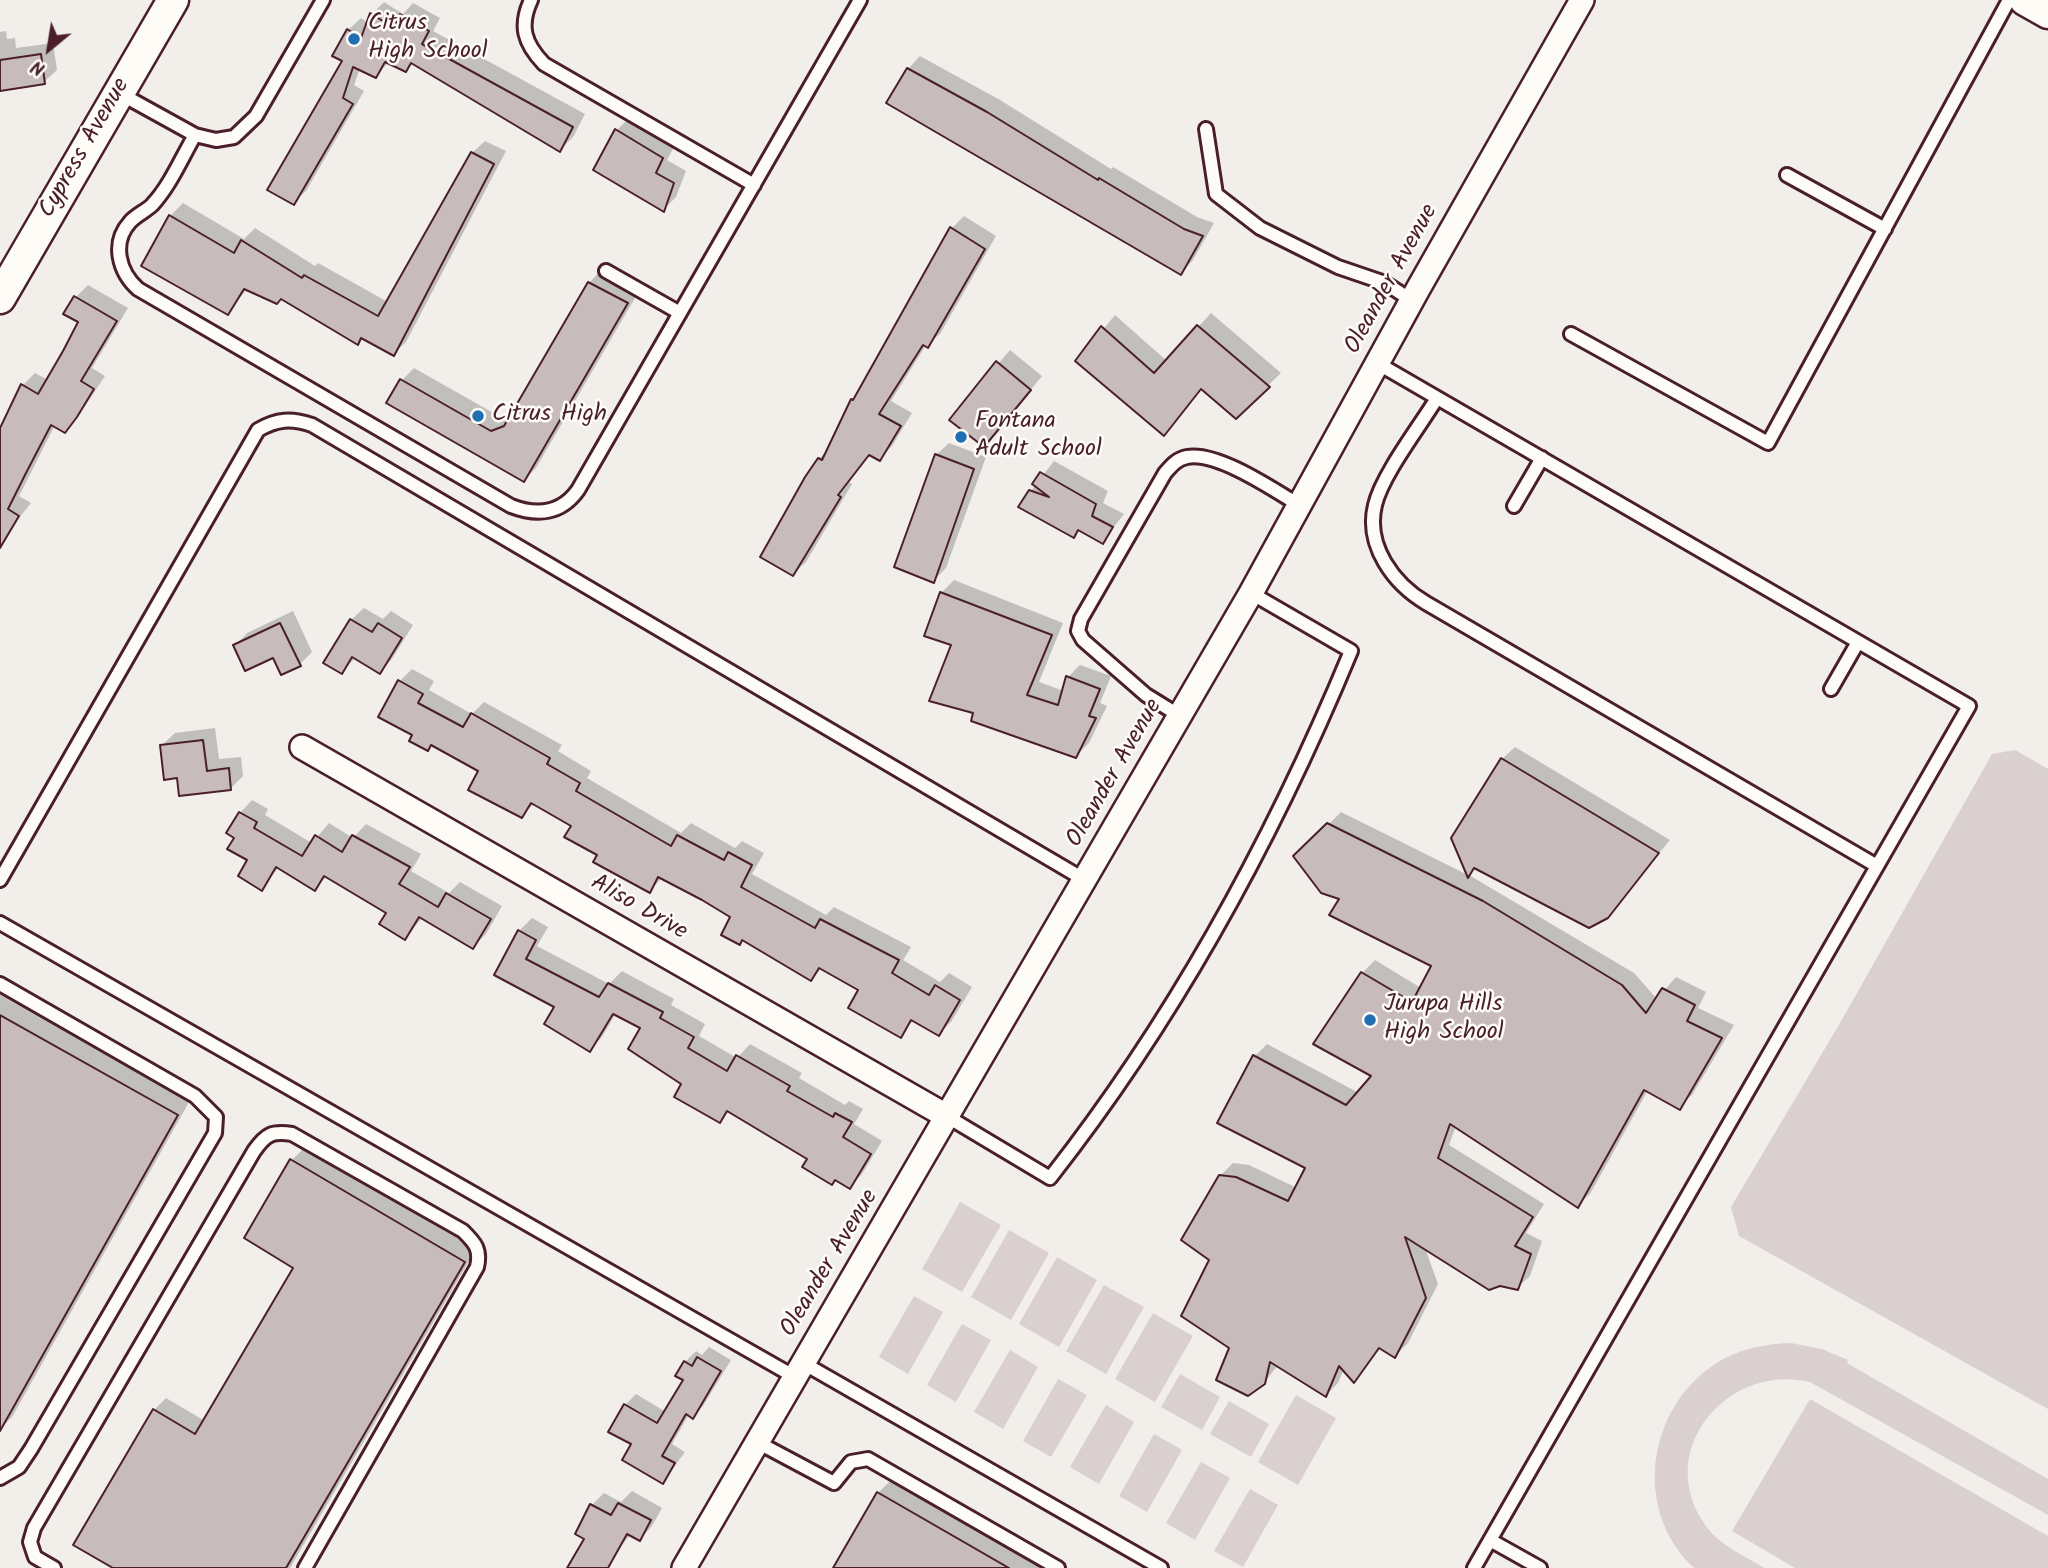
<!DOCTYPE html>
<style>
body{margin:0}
#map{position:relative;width:2048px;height:1568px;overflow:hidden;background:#f2efeb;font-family:Kalam,sans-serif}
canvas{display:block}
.north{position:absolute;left:14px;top:14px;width:70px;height:70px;-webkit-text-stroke:5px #fdfcf7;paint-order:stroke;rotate:210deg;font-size:19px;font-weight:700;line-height:28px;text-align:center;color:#4a1f2b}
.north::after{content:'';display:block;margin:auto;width:24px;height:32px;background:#4a1f2b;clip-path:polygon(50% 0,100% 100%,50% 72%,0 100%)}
</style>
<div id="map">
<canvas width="2048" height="1568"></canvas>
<div class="north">N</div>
</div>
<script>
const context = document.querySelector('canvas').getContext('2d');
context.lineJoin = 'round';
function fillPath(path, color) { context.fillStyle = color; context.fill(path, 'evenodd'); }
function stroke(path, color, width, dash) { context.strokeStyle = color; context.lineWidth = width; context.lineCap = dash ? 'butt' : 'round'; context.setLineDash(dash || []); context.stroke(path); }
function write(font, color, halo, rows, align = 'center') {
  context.font = font + ' Kalam,sans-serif'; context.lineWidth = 5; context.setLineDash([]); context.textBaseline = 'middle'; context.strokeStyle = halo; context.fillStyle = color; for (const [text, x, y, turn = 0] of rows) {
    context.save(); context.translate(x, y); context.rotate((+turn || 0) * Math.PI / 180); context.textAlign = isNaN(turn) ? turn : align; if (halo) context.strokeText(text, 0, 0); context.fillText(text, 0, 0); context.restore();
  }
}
const green = new Path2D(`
 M 2015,750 L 2048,769 L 2048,1409 L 1739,1236 L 1731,1207 L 1840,1023 L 1992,754 Z
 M 960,1202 L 1001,1225 L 962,1292 L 922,1269 Z
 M 1009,1230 L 1049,1253 L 1011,1320 L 971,1297 Z
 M 1057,1257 L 1097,1280 L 1059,1347 L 1019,1324 Z
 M 1104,1285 L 1144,1307 L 1106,1374 L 1066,1351 Z
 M 914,1296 L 943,1312 L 908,1374 L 879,1357 Z
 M 1153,1313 L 1193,1336 L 1155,1402 L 1115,1379 Z
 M 962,1324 L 991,1340 L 956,1402 L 927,1385 Z
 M 1791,1343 L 1822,1349 L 1848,1360 L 1847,1363 L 2048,1479 L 2048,1515 L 1810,1382 C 1730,1363 1656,1446 1702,1520 C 1716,1544 1741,1554 1765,1568 L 1694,1568 C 1632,1510 1647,1409 1715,1364 C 1738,1349 1764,1344 1791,1343 Z
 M 1010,1350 L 1038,1367 L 1003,1429 L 974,1412 Z
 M 1180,1374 L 1220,1397 L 1202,1430 L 1161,1407 Z
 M 1058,1379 L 1087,1395 L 1051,1457 L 1023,1441 Z
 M 1296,1395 L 1336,1418 L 1298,1485 L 1258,1462 Z
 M 1810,1399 L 2048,1536 L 2048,1568 L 1795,1568 L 1732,1531 Z
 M 1229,1401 L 1269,1424 L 1251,1457 L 1210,1434 Z
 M 1106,1405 L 1134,1422 L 1099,1484 L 1070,1467 Z
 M 1154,1434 L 1182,1450 L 1147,1512 L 1119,1496 Z
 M 1201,1462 L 1230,1478 L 1195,1540 L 1166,1523 Z
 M 1250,1489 L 1278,1505 L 1243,1567 L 1214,1551 Z`);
const shadow = new Path2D(`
 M 384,2 L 403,14 L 413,3 L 440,18 L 433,31 L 585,114 L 573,137 L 560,150 L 413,62 L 405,70 L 388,63 L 375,76 L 360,68 L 354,85 L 364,91 L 306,191 L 293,203 L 345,61 L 348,30 L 361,18 L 369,23 L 372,14 Z
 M 6,31 L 7,39 L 15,38 L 16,48 L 53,43 L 57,70 L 44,82 L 0,89 L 0,32 Z
 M 920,56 L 1000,100 L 1111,169 L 1113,167 L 1197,217 L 1214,223 L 1193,260 L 1181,273 L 908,69 Z
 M 629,118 L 675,145 L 667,160 L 686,171 L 676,197 L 664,209 L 617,130 Z
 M 485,141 L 506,151 L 406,342 L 394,354 L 363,337 L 358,342 L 282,297 L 248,288 L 227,313 L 170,216 L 183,203 L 244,239 L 255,228 L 315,266 L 318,263 L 388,302 L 472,153 Z
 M 964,216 L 996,236 L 940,334 L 926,345 L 891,401 L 912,413 L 892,446 L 880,458 L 871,453 L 849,482 L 852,484 L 806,562 L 793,574 L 819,459 L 829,448 L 853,400 L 952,228 Z
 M 601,270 L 639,291 L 536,468 L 524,480 L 402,380 L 414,368 L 504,419 L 512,417 L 589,283 Z
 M 88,285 L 128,308 L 92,368 L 105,376 L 77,418 L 65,431 L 55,425 L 19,496 L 31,503 L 7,533 L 0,530 L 0,432 L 23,385 L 35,373 L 48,380 L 81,322 L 76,297 Z
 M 1211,313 L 1281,373 L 1236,416 L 1203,388 L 1164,434 L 1077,361 L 1115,315 L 1167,361 Z
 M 1010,350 L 1042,376 L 996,432 L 951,420 Z
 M 949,443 L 986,457 L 946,568 L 934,580 L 936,455 Z
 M 1054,461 L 1108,491 L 1103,503 L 1124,514 L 1103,541 L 1080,529 L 1074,536 L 1031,491 Z
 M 954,580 L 1063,623 L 1039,682 L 1064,691 L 1068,677 L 1080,665 L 1111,676 L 1100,703 L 1107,706 L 1089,743 L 1076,756 L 976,711 L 953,644 L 941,593 Z
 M 364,608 L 383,619 L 391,611 L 413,625 L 392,659 L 380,672 L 356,657 L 342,672 L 351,620 Z
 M 293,611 L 312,652 L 300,664 L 235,646 L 247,633 Z
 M 412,669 L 434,681 L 429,690 L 472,714 L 484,702 L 562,745 L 558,751 L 591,771 L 587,778 L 681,833 L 691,823 L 735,848 L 742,841 L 764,853 L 752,874 L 826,915 L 834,907 L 911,947 L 903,960 L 940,982 L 949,973 L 972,987 L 951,1022 L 938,1034 L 914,1020 L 900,1035 L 861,990 L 822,968 L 811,979 L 733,916 L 662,878 L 649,891 L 599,855 L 573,825 L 535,803 L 521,816 L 481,770 L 433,744 L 428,749 L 414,735 L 400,681 Z
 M 215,728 L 219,759 L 241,757 L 243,776 L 231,788 L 179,776 L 162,745 L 175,733 Z
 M 1515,747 L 1670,840 L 1607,916 L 1477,867 L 1469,875 L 1634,973 L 1657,999 L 1676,977 L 1706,992 L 1698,1008 L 1734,1025 L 1692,1095 L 1679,1107 L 1648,1090 L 1590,1194 L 1577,1206 L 1456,1126 L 1449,1145 L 1544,1204 L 1526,1233 L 1542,1241 L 1530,1276 L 1517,1288 L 1425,1248 L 1438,1284 L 1408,1343 L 1395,1356 L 1381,1347 L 1354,1381 L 1344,1369 L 1338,1383 L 1326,1395 L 1278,1365 L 1264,1383 L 1231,1348 L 1211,1260 L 1220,1176 L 1233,1163 L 1249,1165 L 1297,1188 L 1308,1167 L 1254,1057 L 1267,1044 L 1359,1093 L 1373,1076 L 1362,973 L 1375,960 L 1421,988 L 1433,965 L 1341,898 L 1296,857 L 1341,812 L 1468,875 L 1502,759 Z
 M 252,800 L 268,809 L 265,815 L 312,843 L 329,823 L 353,838 L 366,824 L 421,854 L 411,871 L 449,893 L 460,882 L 502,906 L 486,934 L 473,947 L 423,917 L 405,938 L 388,912 L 327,876 L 315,888 L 279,867 L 262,888 L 236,837 L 240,813 Z
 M 532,918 L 548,927 L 537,946 L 609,984 L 622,971 L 674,999 L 671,1005 L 705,1024 L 699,1036 L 737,1058 L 750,1044 L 802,1073 L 799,1078 L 845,1105 L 849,1101 L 863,1109 L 854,1124 L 882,1141 L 862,1174 L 850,1187 L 836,1179 L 832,1183 L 810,1158 L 730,1110 L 720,1120 L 684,1083 L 642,1027 L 616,1013 L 602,1037 L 589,1050 L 557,1007 L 496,974 L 519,931 Z
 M 0,995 L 189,1102 L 12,1417 L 0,1429 Z
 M 304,1148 L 476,1249 L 290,1568 L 117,1568 L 154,1410 L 166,1398 L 205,1421 L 296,1267 L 291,1161 Z
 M 709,1347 L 731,1360 L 703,1406 L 693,1416 L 689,1414 L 672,1444 L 685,1452 L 663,1482 L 633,1444 L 625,1405 L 636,1394 L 666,1412 L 685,1380 L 685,1362 L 696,1351 L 702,1355 Z
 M 891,1480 L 1043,1568 L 835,1568 L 878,1493 Z
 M 632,1491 L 662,1508 L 652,1526 L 640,1539 L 631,1534 L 603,1568 L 569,1568 L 587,1538 L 592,1505 L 604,1493 L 621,1502 Z`);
const building = new Path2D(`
 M 370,13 L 394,28 L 400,14 L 429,31 L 422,44 L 573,127 L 560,152 L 411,63 L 406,72 L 385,62 L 376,78 L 353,67 L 343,98 L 353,104 L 294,205 L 267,190 L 342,61 L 332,56 L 347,29 L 361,38 Z
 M 41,54 L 45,84 L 0,91 L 0,60 Z
 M 907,68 L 987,112 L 1098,180 L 1099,178 L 1184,229 L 1203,236 L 1181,275 L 886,103 Z
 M 615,129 L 663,158 L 656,173 L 674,183 L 664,212 L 593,170 Z
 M 471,152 L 494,164 L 394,356 L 361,338 L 358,345 L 281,299 L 277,304 L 244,289 L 228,315 L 141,266 L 169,215 L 234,253 L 241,240 L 302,278 L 304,275 L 378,316 Z
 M 950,227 L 985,249 L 928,348 L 923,345 L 879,414 L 901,426 L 880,461 L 869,455 L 838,495 L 841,497 L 793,576 L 760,557 L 805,477 L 818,458 L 822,460 L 851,399 L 853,400 Z
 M 588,282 L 628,303 L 524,482 L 386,403 L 400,379 L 491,431 L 504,426 Z
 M 74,296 L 117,321 L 81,381 L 94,389 L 77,417 L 65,433 L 51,425 L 26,473 L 8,509 L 19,516 L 0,548 L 0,428 L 21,384 L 38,394 L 63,351 L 78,322 L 63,314 Z
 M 1197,325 L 1270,387 L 1236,419 L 1201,389 L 1164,436 L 1075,361 L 1101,326 L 1154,373 Z
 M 996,361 L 1031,390 L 984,447 L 949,420 Z
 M 935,454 L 974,469 L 934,583 L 894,567 Z
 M 1040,472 L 1096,504 L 1092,516 L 1113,527 L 1103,544 L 1078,530 L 1074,538 L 1018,507 L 1029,490 L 1049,497 L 1032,484 Z
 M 940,592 L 1052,635 L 1027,695 L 1058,705 L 1066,676 L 1100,689 L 1089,716 L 1096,718 L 1076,758 L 971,721 L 973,713 L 929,701 L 951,645 L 924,636 Z
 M 350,619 L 372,632 L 378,623 L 402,638 L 380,674 L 352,657 L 342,674 L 323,663 Z
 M 280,623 L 301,666 L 281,675 L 273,658 L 245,671 L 233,645 Z
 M 398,680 L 423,694 L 418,703 L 463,727 L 471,713 L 550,758 L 547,764 L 580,783 L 576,791 L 671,846 L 677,835 L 724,860 L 728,852 L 752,865 L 741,887 L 815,928 L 820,919 L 899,960 L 892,973 L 929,995 L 935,985 L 960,1000 L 939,1036 L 911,1020 L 901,1038 L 848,1008 L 858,990 L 819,968 L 811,981 L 742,940 L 740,945 L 721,935 L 730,917 L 702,900 L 658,877 L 650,893 L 593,862 L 597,855 L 564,837 L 571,826 L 531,803 L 522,818 L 468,790 L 478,771 L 431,745 L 428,751 L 409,741 L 412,735 L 378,717 Z
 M 203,740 L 207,771 L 229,768 L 231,790 L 179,796 L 177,778 L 164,780 L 160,745 Z
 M 1501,758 L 1659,853 L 1608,918 L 1589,928 L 1474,868 L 1468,878 L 1451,838 Z
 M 239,812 L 257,822 L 254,828 L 302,856 L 315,835 L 342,852 L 352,835 L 410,867 L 399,884 L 438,907 L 446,893 L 491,919 L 473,949 L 419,917 L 405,940 L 379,924 L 386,913 L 324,876 L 315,891 L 276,867 L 262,891 L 238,876 L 247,860 L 227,849 L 234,838 L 226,833 Z
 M 1327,823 L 1483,901 L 1622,985 L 1646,1013 L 1662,988 L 1695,1005 L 1687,1021 L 1722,1038 L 1680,1110 L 1644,1090 L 1578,1208 L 1450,1124 L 1438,1158 L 1533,1217 L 1515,1246 L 1531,1254 L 1518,1290 L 1500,1286 L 1489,1290 L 1405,1237 L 1426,1298 L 1395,1358 L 1379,1348 L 1354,1383 L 1339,1366 L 1326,1397 L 1270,1362 L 1265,1384 L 1248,1396 L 1216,1380 L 1229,1348 L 1181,1316 L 1209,1260 L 1181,1240 L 1219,1175 L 1236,1177 L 1288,1201 L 1305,1168 L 1217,1123 L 1253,1055 L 1346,1105 L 1371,1076 L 1313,1044 L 1361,972 L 1412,1002 L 1431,966 L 1329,915 L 1339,899 L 1321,893 L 1293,856 Z
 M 518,930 L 536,940 L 526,959 L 599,997 L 608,983 L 663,1012 L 660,1018 L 694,1037 L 688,1048 L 727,1071 L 736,1055 L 790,1086 L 787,1091 L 833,1117 L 835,1113 L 852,1122 L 843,1137 L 871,1154 L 850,1189 L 835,1180 L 832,1185 L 802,1167 L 807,1159 L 727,1111 L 720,1123 L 674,1097 L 681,1084 L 628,1049 L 640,1028 L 613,1014 L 590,1052 L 544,1024 L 554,1007 L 494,975 Z
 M 0,1015 L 178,1115 L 0,1431 Z
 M 290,1159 L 465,1262 L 286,1568 L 113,1568 L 73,1545 L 153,1409 L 195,1434 L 293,1268 L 244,1238 Z
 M 697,1357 L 721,1371 L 693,1419 L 686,1414 L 662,1456 L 675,1463 L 663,1484 L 622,1460 L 631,1444 L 608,1432 L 624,1404 L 657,1423 L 683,1380 L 675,1376 L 684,1361 L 692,1366 Z
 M 877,1492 L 1009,1568 L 833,1568 Z
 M 618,1503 L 651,1520 L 640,1541 L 627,1534 L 608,1568 L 567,1568 L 584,1539 L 575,1534 L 590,1504 L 611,1515 Z`);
const service = new Path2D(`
 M 531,0 C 519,26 524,43 544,64 L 754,185
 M 119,93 L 195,135 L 216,140 L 234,137 L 256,116 L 323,0
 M 1206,129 L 1216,194 L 1260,228 L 1338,267 L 1385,283 L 1411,300
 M 195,135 C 182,157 170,186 152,205 C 146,211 136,215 130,222 C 111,243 119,272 138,289 L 511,506 C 537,516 561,514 578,490 L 860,0
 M 1787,175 L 1885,229
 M 606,271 L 680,313
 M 1571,334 L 1768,443 L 2009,0
 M 1377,363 L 1969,706 L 1474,1568
 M 1437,398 C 1420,426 1382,475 1375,505 C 1365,546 1394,584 1426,603 L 1877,866
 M 1514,506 L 1542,458
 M 1831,689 L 1858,642
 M 1180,716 L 1146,695 L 1083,640 L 1078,631 L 1081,619 L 1165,473 C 1172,465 1177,459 1187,457 C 1217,451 1274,490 1299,505
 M 0,880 L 258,430 C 277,419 291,418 312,425 L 1085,880
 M 0,923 L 795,1377
 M 0,984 L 195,1096 L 216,1117 L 215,1133 L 31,1449 L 19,1467 L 0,1478
 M 948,1117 L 1050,1178 C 1174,1020 1274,837 1351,651 L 1251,593
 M 803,1363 L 1161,1568
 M 757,1442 L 834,1483 L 851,1462 L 868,1459 L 1058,1568
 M 1490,1540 L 1540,1568
 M 54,1568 L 35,1557 L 30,1542 L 34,1528 L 254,1151 C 266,1134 272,1131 292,1134 L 463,1231 C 475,1243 481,1249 477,1267 L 305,1568`);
const minor = new Path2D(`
 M 302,747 L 948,1117
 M 684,1568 L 1251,593 L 1418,289 L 1582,0`);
const tertiary = new Path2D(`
 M 2025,0 L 2048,13
 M 0,298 L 173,0`);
const markers = [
 [354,39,7,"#1f6fb2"],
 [478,416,7,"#1f6fb2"],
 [961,437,7,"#1f6fb2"],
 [1370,1020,7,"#1f6fb2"]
];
const poiNames = [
 ["Citrus",368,25],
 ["High School",368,53],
 ["Citrus High",492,416],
 ["Fontana",975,423],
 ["Adult School",975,451],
 ["Jurupa Hills",1384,1006],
 ["High School",1384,1034]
];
const streetNames = [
 ["Cypress Avenue",86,149,-60],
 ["Oleander Avenue",1393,280,-61],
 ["Oleander Avenue",1116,774,-60],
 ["Aliso Drive",638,909,30],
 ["Oleander Avenue",831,1264,-59]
];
fillPath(green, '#d9d0cf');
fillPath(shadow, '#0003');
fillPath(building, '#c8bbbb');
stroke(building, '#4a1f2b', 2);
stroke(service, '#4a1f2b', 18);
stroke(minor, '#4a1f2b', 28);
stroke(tertiary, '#4a1f2b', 35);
stroke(service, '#fdfcf7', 12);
stroke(minor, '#fdfcf7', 23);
stroke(tertiary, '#fdfcf7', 30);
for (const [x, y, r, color] of markers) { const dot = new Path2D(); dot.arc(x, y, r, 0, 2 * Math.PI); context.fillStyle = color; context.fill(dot); stroke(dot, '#fdfcf7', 2.5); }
write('24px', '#4a1f2b', '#fdfcf7', poiNames, 'left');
write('24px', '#4a1f2b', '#fdfcf7', streetNames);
</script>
